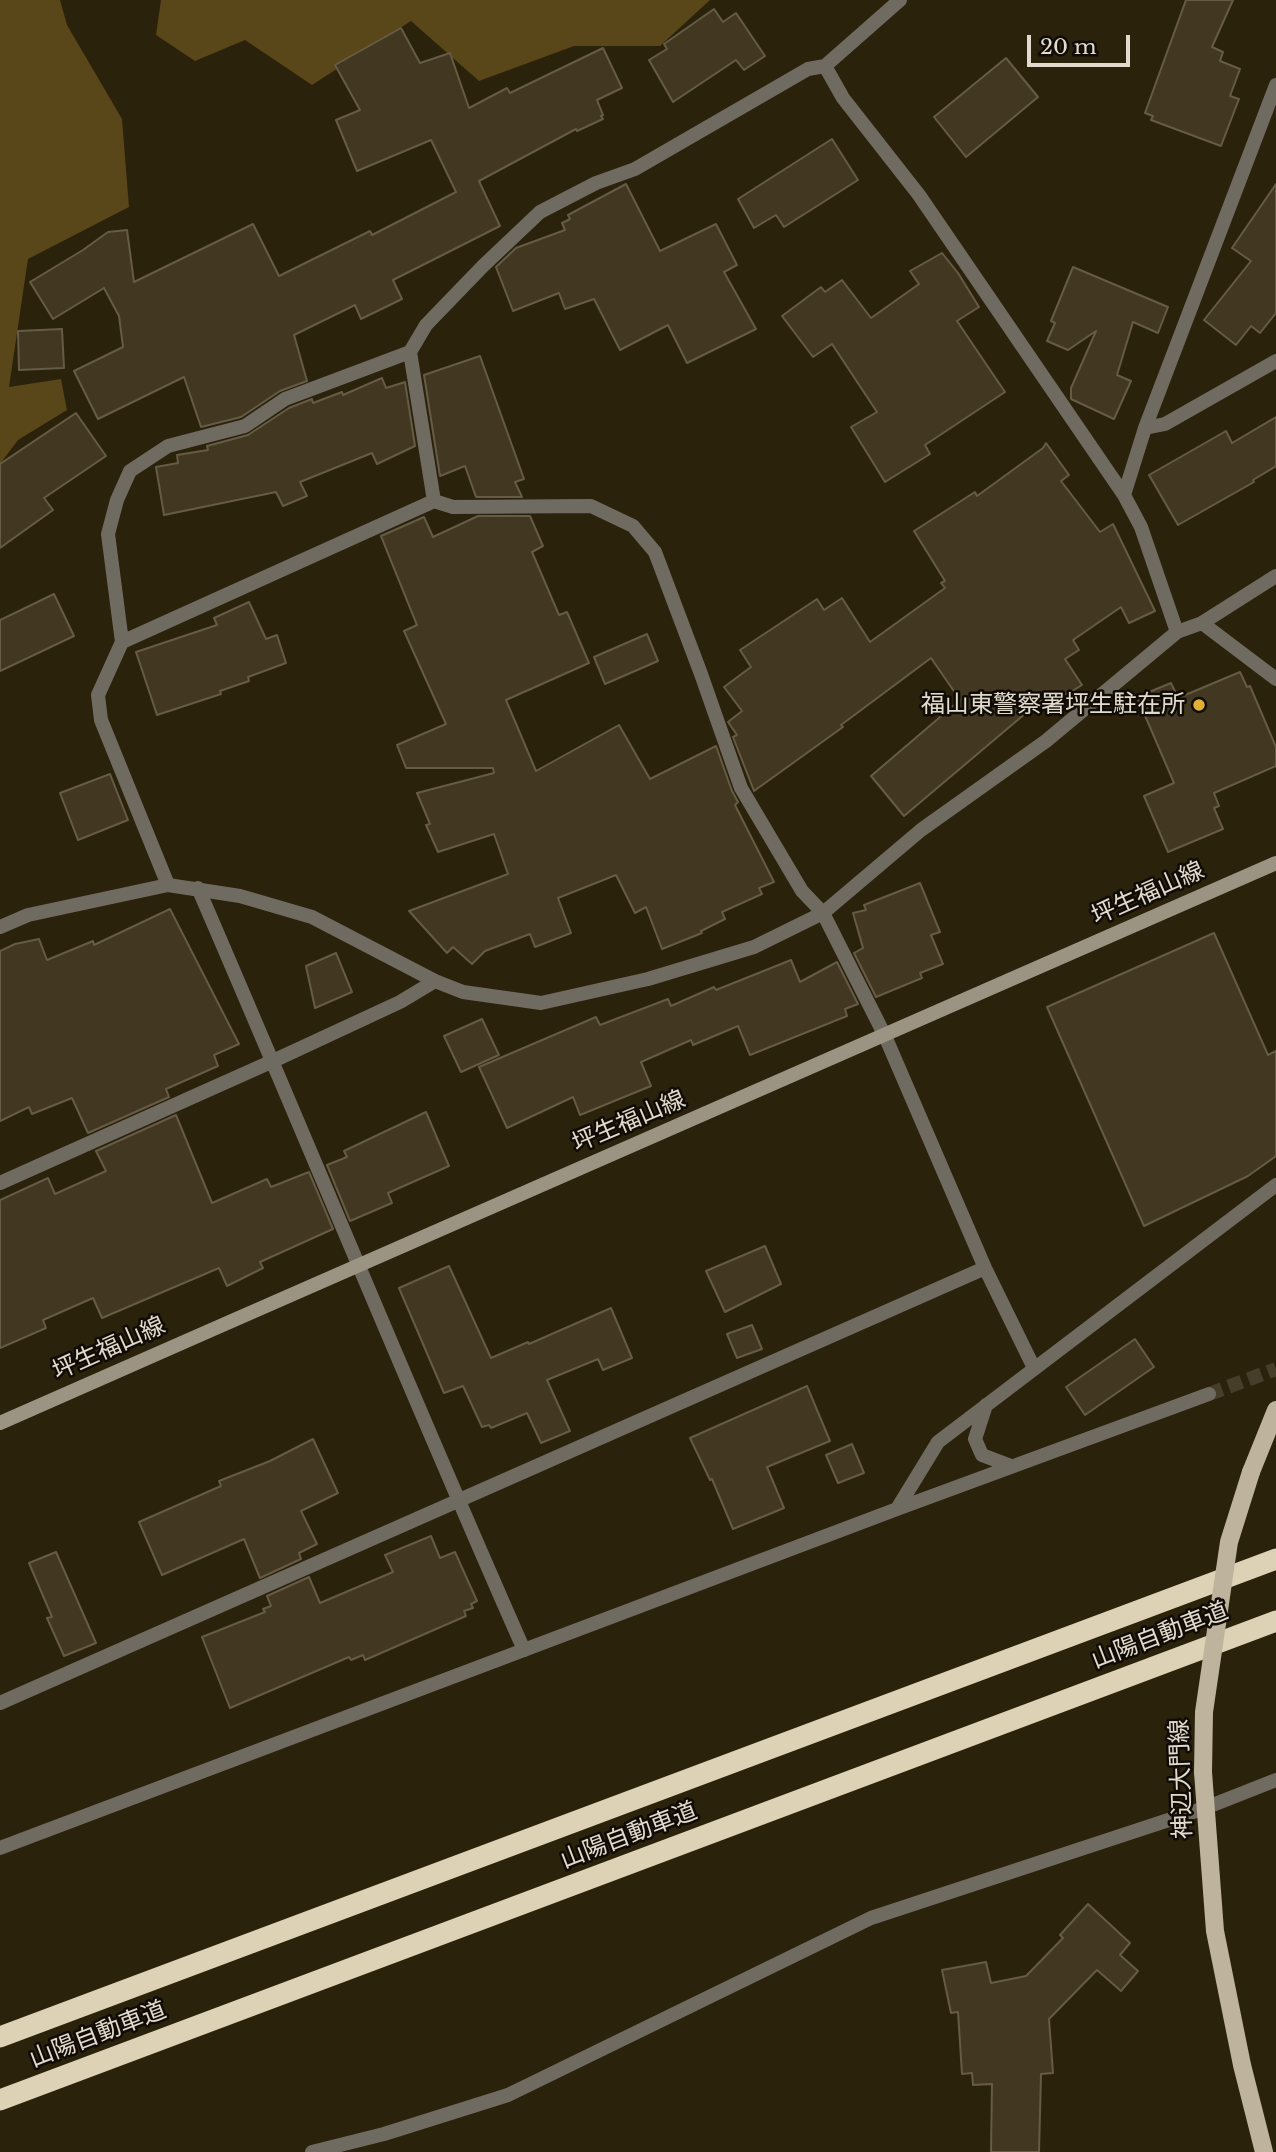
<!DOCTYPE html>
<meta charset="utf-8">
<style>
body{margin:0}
#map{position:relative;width:1276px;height:2152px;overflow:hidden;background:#2b220c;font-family:"Libre Baskerville",serif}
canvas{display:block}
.scale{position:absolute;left:1027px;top:35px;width:103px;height:32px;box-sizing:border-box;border:4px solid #e1dacd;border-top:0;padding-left:9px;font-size:21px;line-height:24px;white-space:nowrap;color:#e1dacd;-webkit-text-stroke:5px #100c04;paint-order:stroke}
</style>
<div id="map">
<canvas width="1276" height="2152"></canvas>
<div class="scale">20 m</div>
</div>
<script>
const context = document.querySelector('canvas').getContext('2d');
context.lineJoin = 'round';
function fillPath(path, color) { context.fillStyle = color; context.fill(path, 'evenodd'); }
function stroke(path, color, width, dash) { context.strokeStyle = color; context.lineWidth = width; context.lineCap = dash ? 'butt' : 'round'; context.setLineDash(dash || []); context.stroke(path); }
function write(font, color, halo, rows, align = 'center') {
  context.font = font + ' "Libre Baskerville","Noto Sans JP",serif'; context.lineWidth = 5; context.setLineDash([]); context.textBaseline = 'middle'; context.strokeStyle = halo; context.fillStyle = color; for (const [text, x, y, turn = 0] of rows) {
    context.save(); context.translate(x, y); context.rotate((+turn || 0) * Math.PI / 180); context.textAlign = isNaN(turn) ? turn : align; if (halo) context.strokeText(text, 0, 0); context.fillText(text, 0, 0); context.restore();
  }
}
const green = new Path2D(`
 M 0,0 L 60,0 L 67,25 L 122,119 L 129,207 L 28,259 L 9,387 L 61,379 L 67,410 L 18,440 L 0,464 Z
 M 161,0 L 710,0 L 660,46 L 574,46 L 479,81 L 411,21 L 312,85 L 245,40 L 195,61 L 156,35 Z`);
const building = new Path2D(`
 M 1186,0 L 1233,0 L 1212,47 L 1223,52 L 1220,61 L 1240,69 L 1230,96 L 1239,99 L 1221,146 L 1151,120 L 1153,116 L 1145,113 Z
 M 714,9 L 723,22 L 736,13 L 765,56 L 744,70 L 736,60 L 673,102 L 649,60 L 667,49 L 664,44 Z
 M 401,28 L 420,63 L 450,53 L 469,108 L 507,88 L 510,93 L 603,48 L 622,88 L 597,100 L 603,115 L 601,116 L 603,119 L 577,131 L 576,129 L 479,181 L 500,226 L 393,280 L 402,299 L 361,319 L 355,305 L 294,335 L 307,381 L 280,391 L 241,417 L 201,427 L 184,377 L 98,419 L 74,371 L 123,347 L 119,316 L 104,288 L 53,319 L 30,282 L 83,250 L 108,232 L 127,230 L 134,282 L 253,224 L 279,276 L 370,231 L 372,235 L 456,192 L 431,140 L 357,171 L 336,120 L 360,110 L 335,65 Z
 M 1006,58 L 1038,97 L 966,157 L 934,117 Z
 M 832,139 L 858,180 L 784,227 L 776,215 L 754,228 L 738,199 Z
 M 626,184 L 660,251 L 716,224 L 737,265 L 724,272 L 756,329 L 687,363 L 668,325 L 620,350 L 594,299 L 565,309 L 559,293 L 513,311 L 496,267 L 516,248 L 565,230 L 562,223 L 570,219 L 568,215 Z
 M 1276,184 L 1276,313 L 1260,333 L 1251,326 L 1236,345 L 1204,320 L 1251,261 L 1232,248 Z
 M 942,253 L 958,273 L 979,307 L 957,321 L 1005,392 L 925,445 L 930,454 L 885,482 L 851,427 L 877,412 L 832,344 L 813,357 L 782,316 L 821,287 L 825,292 L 842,280 L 871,318 L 919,284 L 910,271 Z
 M 1073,267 L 1168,307 L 1158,333 L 1133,322 L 1117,375 L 1131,381 L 1114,419 L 1071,399 L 1071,388 L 1096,331 L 1068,350 L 1047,341 L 1055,323 L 1051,321 Z
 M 62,329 L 64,368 L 19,370 L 18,331 Z
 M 480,356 L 524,479 L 515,482 L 522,497 L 476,497 L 465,466 L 440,476 L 424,375 Z
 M 382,378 L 386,388 L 405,382 L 415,446 L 377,464 L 372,453 L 300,482 L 307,496 L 283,506 L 276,492 L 164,515 L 156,467 L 178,463 L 177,455 L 208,450 L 207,446 L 248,435 L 289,408 L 312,399 L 313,403 L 342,392 L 343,395 Z
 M 76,413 L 106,456 L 44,498 L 53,510 L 0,548 L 0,464 Z
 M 1276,417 L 1276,466 L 1253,480 L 1254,482 L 1178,525 L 1149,475 L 1226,431 L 1232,443 Z
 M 1046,443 L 1069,475 L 1061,481 L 1100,532 L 1113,524 L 1155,611 L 1129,623 L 1121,607 L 1073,640 L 1079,650 L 1065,659 L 1082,685 L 1058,700 L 1052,691 L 904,816 L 871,776 L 960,700 L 931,658 L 841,725 L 843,727 L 754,791 L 733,737 L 737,735 L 728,722 L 742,711 L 724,687 L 751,667 L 740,650 L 817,599 L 824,610 L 842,598 L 870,642 L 945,588 L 941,583 L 945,581 L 914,531 L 975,492 L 977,496 L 1043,448 Z
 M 478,516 L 530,516 L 543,546 L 532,552 L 559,615 L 567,612 L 589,663 L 506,700 L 536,771 L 619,725 L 650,779 L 716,746 L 732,791 L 738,802 L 735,805 L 774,882 L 759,888 L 762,894 L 722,912 L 725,919 L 701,931 L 702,933 L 662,949 L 646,907 L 635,913 L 616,875 L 558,898 L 571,933 L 535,947 L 530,934 L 485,951 L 472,964 L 453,947 L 447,953 L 409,911 L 508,874 L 494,834 L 438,852 L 426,825 L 430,824 L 417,793 L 494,773 L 493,768 L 406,768 L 397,745 L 446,724 L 404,631 L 417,625 L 381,536 L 424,517 L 433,537 Z
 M 54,594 L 74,636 L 0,671 L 0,620 Z
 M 249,602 L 266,639 L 277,635 L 286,663 L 248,677 L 249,681 L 220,691 L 221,694 L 157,715 L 136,652 L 217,625 L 214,618 Z
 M 647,634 L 658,661 L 605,684 L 594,657 Z
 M 1240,672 L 1247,687 L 1250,686 L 1276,747 L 1276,766 L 1214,793 L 1219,806 L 1214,808 L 1223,829 L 1168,852 L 1144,796 L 1174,783 L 1137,697 L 1171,683 L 1178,698 Z
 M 110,774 L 128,820 L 78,840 L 60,793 Z
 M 920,883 L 940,932 L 931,935 L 943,964 L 920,973 L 922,978 L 876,997 L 854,953 L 863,948 L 853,913 L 866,910 L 864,905 Z
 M 170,909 L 239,1044 L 214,1055 L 218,1066 L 166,1089 L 169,1097 L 88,1133 L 72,1098 L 32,1114 L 29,1107 L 0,1121 L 0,951 L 15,944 L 39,939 L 47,960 L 93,941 L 94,945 Z
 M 1214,933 L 1268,1055 L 1276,1051 L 1276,1156 L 1248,1176 L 1144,1226 L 1047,1007 Z
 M 336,953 L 352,992 L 315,1008 L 306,966 Z
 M 791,960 L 800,982 L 837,962 L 858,1004 L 845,1009 L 847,1016 L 750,1055 L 738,1026 L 693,1045 L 691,1040 L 641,1062 L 651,1086 L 580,1115 L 573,1097 L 507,1128 L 479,1067 L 596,1017 L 600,1025 L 668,999 L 671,1006 L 714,987 L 716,990 Z
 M 482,1019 L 499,1055 L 461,1072 L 444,1036 Z
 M 426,1112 L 449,1166 L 388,1193 L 392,1203 L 350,1221 L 327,1165 L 347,1157 L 344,1151 Z
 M 176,1115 L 212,1203 L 267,1179 L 271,1187 L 309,1172 L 333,1229 L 260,1262 L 263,1268 L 227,1286 L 219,1268 L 102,1318 L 93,1298 L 43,1320 L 46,1328 L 0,1348 L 0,1200 L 48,1178 L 55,1194 L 106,1171 L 96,1151 Z
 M 765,1246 L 781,1284 L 725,1312 L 706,1271 Z
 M 449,1266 L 491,1358 L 528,1342 L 529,1344 L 611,1308 L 632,1358 L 603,1370 L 598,1359 L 547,1380 L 570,1431 L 541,1443 L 527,1413 L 491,1428 L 489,1425 L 482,1427 L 463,1386 L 444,1393 L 399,1288 Z
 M 752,1325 L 762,1349 L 737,1358 L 727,1334 Z
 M 1135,1339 L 1154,1367 L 1085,1415 L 1066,1387 Z
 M 807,1386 L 830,1441 L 767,1467 L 784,1508 L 733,1529 L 712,1479 L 710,1480 L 690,1438 Z
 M 313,1439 L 338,1493 L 301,1511 L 317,1544 L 299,1553 L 301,1559 L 260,1578 L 244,1539 L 162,1575 L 139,1522 L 221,1486 L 219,1481 L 270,1461 Z
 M 852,1444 L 864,1473 L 838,1483 L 826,1455 Z
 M 431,1536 L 440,1558 L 455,1552 L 477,1601 L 471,1604 L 473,1608 L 464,1611 L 466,1616 L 365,1660 L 363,1655 L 351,1660 L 349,1657 L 230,1708 L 202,1637 L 265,1612 L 263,1609 L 271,1606 L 267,1596 L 309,1577 L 320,1603 L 393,1572 L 385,1555 Z
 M 56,1552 L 96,1643 L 64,1656 L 47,1618 L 52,1617 L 29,1563 Z
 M 1088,1904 L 1130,1943 L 1120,1955 L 1138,1971 L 1121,1991 L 1097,1970 L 1049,2019 L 1053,2073 L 1041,2074 L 1039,2152 L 991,2152 L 992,2084 L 973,2085 L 972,2073 L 962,2074 L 958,2012 L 951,2013 L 942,1970 L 986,1962 L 991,1983 L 1026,1976 L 1063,1938 L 1060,1935 Z`);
const tertiaryTunnel = new Path2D(`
 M 1209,1394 L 1276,1369`);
const minor = new Path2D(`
 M 825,66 L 843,98 L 919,195 L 1124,495
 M 410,352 L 434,501
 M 1145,428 L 1165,424 L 1276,361
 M 1202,623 L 1276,679
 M 1177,632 L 1141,527 L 1124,495 L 1145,428 L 1276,85
 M 122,642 L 434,501 L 453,507 L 591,506 L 633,526 L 655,552 L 701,674 L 741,788 L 802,891 L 823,913 L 885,1036 L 985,1268 L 1034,1368
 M 168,885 L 101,720 L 98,695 L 122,642 L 108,534 L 117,500 L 130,471 L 168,446 L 245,426 L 285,399 L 410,352 L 426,325 L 483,266 L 540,212 L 596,183 L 635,169 L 808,69 L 825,66 L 900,0
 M 198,888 C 308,1142 412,1397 524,1650
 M 0,1183 L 273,1061 L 400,1002 L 435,981
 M 0,1703 L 985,1268
 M 1205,1808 L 1276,1780`);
const tertiary = new Path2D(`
 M 0,927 L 28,915 L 168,885 L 240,896 L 312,917 L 435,981 L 463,992 L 541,1003 L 648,979 L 754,947 L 823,913 L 921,830 L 1046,741 L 1177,632 L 1202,623 L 1276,576
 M 986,1405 L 975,1439 L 982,1455 L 1011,1466
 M 897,1509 L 938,1442 L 1276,1185
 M 0,1848 L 897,1509 L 1209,1394
 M 312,2152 L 384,2134 L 508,2095 L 871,1918 L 1205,1808`);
const secondary = new Path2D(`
 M 0,1423 C 425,1235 852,1051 1276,863`);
const primary = new Path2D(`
 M 1251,1472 L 1276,1410
 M 1203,1772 L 1215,1931 L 1242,2065 L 1264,2152`);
const motorway = new Path2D(`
 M 0,2037 L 1276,1559
 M 0,2100 L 1276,1621`);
const primaryBridge = new Path2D(`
 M 1203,1772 L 1204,1712 L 1229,1542 L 1251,1472`);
const markers = [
 [1199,705,7,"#e0b034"]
];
const poiNames = [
 ["福山東警察署坪生駐在所",1185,705]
];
const streetNames = [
 ["坪生福山線",1148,894,-24],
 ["坪生福山線",629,1122,-23],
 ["坪生福山線",109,1349,-24],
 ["山陽自動車道",1160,1636,-21],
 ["神辺大門線",1182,1779,-92],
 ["山陽自動車道",629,1836,-21],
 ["山陽自動車道",98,2035,-21]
];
fillPath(green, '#594619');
fillPath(building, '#423821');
stroke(building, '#665b44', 2);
stroke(tertiaryTunnel, '#463e29', 14, [14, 7]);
stroke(minor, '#706b61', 14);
stroke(tertiary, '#706b61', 14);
stroke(secondary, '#9c9483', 14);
stroke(primary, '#beb49e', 18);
stroke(motorway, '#ddd1b6', 21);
stroke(primaryBridge, '#beb49e', 18);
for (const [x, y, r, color] of markers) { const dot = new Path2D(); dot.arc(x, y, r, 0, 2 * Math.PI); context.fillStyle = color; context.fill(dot); stroke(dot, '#100c04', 2.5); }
write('24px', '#e1dacd', '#100c04', poiNames, 'right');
write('24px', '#e1dacd', '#100c04', streetNames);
</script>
